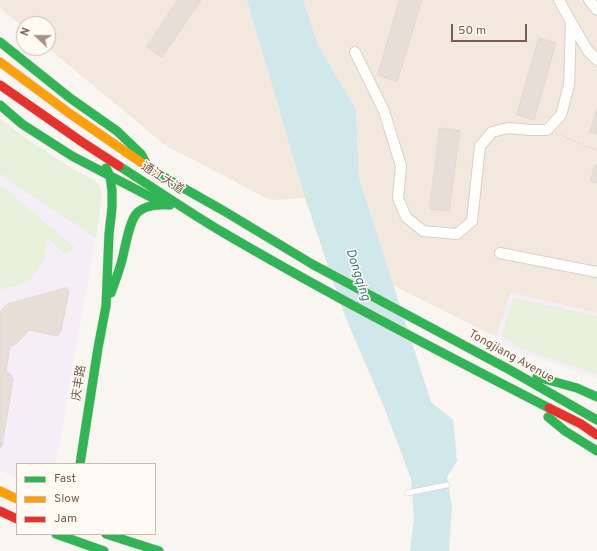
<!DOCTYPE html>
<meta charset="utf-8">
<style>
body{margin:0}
#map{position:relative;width:597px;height:551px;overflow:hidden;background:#f9f5f0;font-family:Overpass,sans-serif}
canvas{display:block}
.legend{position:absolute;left:16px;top:463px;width:140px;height:72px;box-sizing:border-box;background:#fffaf3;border:1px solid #cabbb1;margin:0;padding:5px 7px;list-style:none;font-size:12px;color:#7a5c4d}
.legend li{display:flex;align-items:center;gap:8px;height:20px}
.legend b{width:20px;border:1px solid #cabbb1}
.north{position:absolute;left:16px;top:16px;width:40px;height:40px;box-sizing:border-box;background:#fffaf3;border:1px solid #cabbb1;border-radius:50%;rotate:292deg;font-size:11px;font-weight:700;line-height:16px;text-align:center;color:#7a5c4d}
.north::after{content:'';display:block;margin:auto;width:14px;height:18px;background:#a69286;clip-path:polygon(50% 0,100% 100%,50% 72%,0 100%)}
.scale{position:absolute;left:451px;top:24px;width:76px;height:18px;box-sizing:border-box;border:2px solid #7a5c4d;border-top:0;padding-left:5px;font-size:12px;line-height:14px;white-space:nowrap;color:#7a5c4d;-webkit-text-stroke:3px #fffaf3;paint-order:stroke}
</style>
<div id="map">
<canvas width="597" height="551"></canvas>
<ul class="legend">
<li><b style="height:5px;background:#30b455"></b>Fast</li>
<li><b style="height:5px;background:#ff9f0a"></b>Slow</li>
<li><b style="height:5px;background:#e5322d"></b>Jam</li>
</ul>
<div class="north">N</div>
<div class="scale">50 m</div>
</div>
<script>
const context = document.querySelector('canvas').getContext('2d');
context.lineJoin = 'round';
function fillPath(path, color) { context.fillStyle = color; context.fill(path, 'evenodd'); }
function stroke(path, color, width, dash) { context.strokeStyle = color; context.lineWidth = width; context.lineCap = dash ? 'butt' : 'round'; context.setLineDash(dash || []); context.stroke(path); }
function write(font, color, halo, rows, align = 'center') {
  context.font = font + ' Overpass,"Noto Sans SC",sans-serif'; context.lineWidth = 3; context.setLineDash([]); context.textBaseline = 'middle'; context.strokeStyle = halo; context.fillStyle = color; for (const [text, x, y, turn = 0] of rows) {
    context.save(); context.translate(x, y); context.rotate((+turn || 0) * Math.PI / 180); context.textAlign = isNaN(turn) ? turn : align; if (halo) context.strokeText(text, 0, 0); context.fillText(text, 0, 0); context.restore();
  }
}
const residential = new Path2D(`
 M 0,0 L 247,0 L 305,198 L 270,200 L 165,145 L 48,48 L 48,24 L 24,24 L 24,28 L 0,8 Z
 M 303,0 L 597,0 L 597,313 L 511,293 L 496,337 L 393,285 L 359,178 L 356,109 L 318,45 Z`);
const education = new Path2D(`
 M 0,174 L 9,181 L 96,238 L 78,336 L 56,464 L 17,464 L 17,479 L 0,470 Z
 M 511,293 L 597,313 L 597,378 L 515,351 L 496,337 Z`);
const green = new Path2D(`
 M 0,118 L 21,135 L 76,171 L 94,180 L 100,187 L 102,196 L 96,238 L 9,181 L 0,174 Z
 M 0,184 L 74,247 L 66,255 L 48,239 L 44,260 L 31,279 L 17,286 L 2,289 L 0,289 Z
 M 513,298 L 597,316 L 597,374 L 518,347 L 502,336 Z`);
const water = new Path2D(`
 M 247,0 L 303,0 L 318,45 L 356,109 L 359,178 L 431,402 L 453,420 L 457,461 L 447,477 L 452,507 L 449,551 L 410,551 L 414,519 L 411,479 L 384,407 L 345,316 L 305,198 Z`);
const building = new Path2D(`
 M 178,0 L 201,0 L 162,57 L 147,47 Z
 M 400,0 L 422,0 L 397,82 L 378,75 Z
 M 539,38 L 556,43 L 534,120 L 517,115 Z
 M 597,109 L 597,134 L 590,132 Z
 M 440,128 L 460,131 L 449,211 L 430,209 Z
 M 595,165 L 597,166 L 597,183 L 591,181 Z
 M 67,288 L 69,291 L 61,331 L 57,336 L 29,330 L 17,343 L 10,346 L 6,371 L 11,375 L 13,380 L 2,446 L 0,448 L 0,312 L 7,304 Z`);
const path = new Path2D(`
 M 556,133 L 597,151`);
const lane = new Path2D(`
 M 407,493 L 447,485`);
const street = new Path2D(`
 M 559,0 L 571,22 L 588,51 L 597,60
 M 589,0 L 597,10
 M 355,52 L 384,111 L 401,166 L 398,198 L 406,217 L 423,231 L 457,234 L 472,221 L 480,146 L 492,132 L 508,128 L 531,130 L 547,130 L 561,115 L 569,85 L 571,22
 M 500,253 L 597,272`);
const fast = new Path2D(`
 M 0,42 L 70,98 L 117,131 L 141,154 L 147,165
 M 0,105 L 22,124 L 72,156 L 166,205
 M 119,166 C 154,188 188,212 224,233 C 330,295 440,352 549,408
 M 155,172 L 224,211 L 312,264 L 510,370 L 597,420
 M 111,293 C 115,282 119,271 122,260 C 125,249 129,221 137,213 C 145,205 160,204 170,205
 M 537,377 L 577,388 L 597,397
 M 548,417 L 565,431 L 597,451
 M 80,464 L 98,348 L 106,306 L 109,234 L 112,208 L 112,191 L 110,176 L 106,168
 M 56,534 L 104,551
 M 106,534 L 159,551`);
const slow = new Path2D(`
 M 0,62 L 69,113 L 155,172
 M 0,491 L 17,499`);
const jam = new Path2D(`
 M 0,85 L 82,142 L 119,166
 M 549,408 L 581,424 L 597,435
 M 0,511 L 17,519`);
const streetNames = [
 ["通江大道",162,179,33],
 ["Tongjiang Avenue",511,357,29],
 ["庆丰路",80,383,-81]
];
const waterNames = [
 ["Dongqing",357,275,72]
];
fillPath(residential, '#f2e8de');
fillPath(education, '#f6eef6');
fillPath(green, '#e7f0db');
fillPath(water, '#d0e8ea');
fillPath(building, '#e6ded7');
stroke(building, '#e2d8d2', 1);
stroke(lane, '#d7d1cb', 6);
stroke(street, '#d7d1cb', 12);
stroke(fast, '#d9d2cb', 10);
stroke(slow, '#d9d2cb', 10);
stroke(jam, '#d9d2cb', 10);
stroke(path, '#dcd5d0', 2, [1, 3]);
stroke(lane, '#fefefd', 5);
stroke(street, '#fefefd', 10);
stroke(fast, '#30b455', 9);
stroke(slow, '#ff9f0a', 9);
stroke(jam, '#e5322d', 9);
write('12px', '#7a5c4d', '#fffaf3', streetNames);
write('italic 13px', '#437c86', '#fffaf3', waterNames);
</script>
